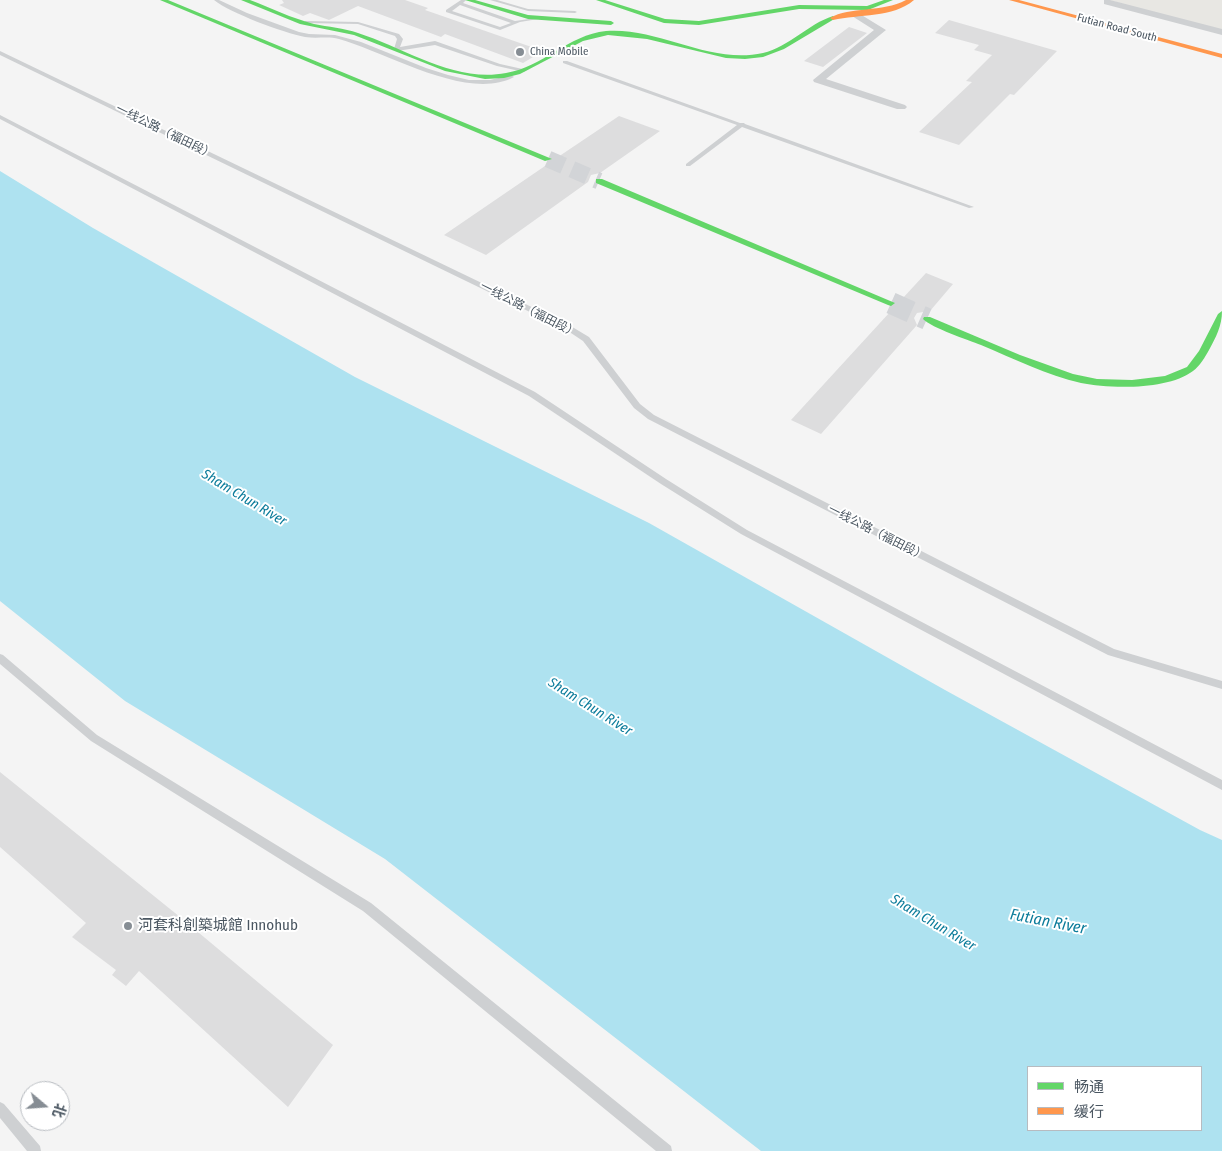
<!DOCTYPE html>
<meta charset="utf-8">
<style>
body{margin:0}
#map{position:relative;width:1222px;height:1151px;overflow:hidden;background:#f4f4f4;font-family:"Fira Sans Condensed","Noto Sans SC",sans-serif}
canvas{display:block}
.legend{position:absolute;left:1027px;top:1066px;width:175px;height:65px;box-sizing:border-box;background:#fff;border:1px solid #b7bbc0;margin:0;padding:6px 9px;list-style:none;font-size:15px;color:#4a5661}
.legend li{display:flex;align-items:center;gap:10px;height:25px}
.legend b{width:25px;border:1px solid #b7bbc0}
.north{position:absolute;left:20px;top:1081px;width:50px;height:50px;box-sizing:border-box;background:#fff;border:1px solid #b7bbc0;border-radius:50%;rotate:108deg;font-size:14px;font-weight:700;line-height:20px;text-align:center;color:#4a5661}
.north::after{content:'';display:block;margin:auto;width:18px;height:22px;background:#868d94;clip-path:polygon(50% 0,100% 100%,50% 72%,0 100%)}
</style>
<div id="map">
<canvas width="1222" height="1151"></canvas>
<ul class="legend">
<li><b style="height:6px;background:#63d668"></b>畅通</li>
<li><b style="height:6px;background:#ff974d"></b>缓行</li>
</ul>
<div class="north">北</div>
</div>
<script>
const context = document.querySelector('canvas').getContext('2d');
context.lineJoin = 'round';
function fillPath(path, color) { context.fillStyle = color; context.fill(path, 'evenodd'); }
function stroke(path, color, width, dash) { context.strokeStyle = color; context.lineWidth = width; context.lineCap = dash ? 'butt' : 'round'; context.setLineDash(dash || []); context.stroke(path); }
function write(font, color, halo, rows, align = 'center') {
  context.font = font + ' "Fira Sans Condensed","Noto Sans SC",sans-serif'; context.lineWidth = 4; context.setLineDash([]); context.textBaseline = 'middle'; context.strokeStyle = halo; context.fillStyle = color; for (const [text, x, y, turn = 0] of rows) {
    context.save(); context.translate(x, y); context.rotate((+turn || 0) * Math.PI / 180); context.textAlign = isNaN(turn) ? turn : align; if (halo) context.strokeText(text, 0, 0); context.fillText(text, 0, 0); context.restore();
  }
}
const commercial = new Path2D(`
 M 1109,0 L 1222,0 L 1222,32 Z`);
const water = new Path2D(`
 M 0,171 L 93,228 L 355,377 L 649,523 L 945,690 L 1200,830 L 1222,840 L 1222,1151 L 761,1151 L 385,859 L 125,701 L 0,601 ZM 1028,1067 L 1201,1067 L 1201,1130 L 1028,1130 Z`);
const building = new Path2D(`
 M 282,0 L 405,0 L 428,8 L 425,10 L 543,51 L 523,63 L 445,34 L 441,37 L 358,6 L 329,20 L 310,13 L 303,16 L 301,15 L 279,5 L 284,3 Z
 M 949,20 L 1057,51 L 1014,95 L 1010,94 L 959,145 L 919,132 L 972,82 L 966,81 L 992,55 L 974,50 L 979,45 L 935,33 Z
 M 849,27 L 867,33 L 823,67 L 804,61 Z
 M 619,116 L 660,131 L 600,173 L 591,175 L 588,182 L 486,255 L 444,235 L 545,166 L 556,165 L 558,157 Z
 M 926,273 L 953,284 L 930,311 L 917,313 L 914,318 L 917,325 L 821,434 L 791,420 L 890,312 L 901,309 L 904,304 L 902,299 Z
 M 0,772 L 180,917 L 333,1045 L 288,1107 L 139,971 L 126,986 L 112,975 L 116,970 L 72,937 L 86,923 L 0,847 Z`);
const primaryTunnelFar1 = new Path2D(`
 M 548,159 L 599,181`);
const primaryTunnel = new Path2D(`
 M 891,303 L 927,319`);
const lane = new Path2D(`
 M 214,0 L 219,0 L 247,13 L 299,32 L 309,34 L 335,35 L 361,42 L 426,68 L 448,75 L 469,80 L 490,80 L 511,75 L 514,77 C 467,102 386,52 339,39 C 328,36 317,39 305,37 C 284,33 230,13 214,0 Z
 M 461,0 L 466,0 L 463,3 L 515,21 L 536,18 L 538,19 L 520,22 L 500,30 L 446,12 L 446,10 ZM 460,5 L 511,23 L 500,27 L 452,11 Z
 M 490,0 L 497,0 L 528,9 L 575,11 L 577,12 L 575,13 L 528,11 Z
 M 307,21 L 358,22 L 399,34 L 403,39 L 400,47 L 435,41 L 500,64 L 527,70 L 524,72 L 497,66 L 435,45 L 397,51 L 394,49 L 397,39 L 395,36 L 358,24 L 305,23 L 305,21 Z
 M 0,51 L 569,325 L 589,337 L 640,404 L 654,415 L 1114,649 L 1222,681 L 1222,689 L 1108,655 L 648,419 L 634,408 L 583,341 L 565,329 L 0,55 Z
 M 563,61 L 567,61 L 740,123 L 744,123 L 745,124 L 974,207 L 969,208 L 742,127 L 690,166 L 686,166 L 686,164 L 737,125 L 563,63 Z
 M 0,115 L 535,392 L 666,479 L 747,530 L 1222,780 L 1222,790 L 741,534 L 661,484 L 529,396 L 0,119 Z
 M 0,654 L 3,655 L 97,735 L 371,903 L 671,1146 L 672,1151 L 656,1151 L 363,911 L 91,741 L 0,664 Z
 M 0,1102 L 4,1104 L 40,1146 L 41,1151 L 27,1151 L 0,1118 Z`);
const street = new Path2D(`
 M 1104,0 L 1110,0 L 1222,29 L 1222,35 L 1104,4 Z
 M 855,11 L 886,30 L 826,79 L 905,105 L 907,107 L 905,109 L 897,109 L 814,82 L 813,80 L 874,30 L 852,16 L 850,14 Z`);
const fast = new Path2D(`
 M 160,0 L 168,0 L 552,159 L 545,161 Z
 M 241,0 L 250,0 C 271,8 291,18 314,24 C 328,27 344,28 358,33 C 405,48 454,83 506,73 C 543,67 568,35 606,31 C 659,27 710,65 763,53 C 789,47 808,24 833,16 L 836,18 L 784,49 L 763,57 L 745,59 L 726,58 L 647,39 L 608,35 L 583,41 L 520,74 L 504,78 L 485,79 L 445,71 L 354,35 L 300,24 Z
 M 465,0 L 475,0 L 528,15 L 611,21 L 614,23 L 611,25 L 528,19 Z
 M 596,0 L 605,0 L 665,19 L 699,21 L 799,5 L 867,6 L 884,0 L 893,0 L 868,10 L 799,9 L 699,25 L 664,23 Z
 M 596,179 L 602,179 L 895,303 L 891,306 L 888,305 L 596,183 Z
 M 1222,311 C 1222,326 1216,337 1209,350 C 1205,357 1200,366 1193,371 C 1168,390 1111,389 1081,383 C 1047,375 1014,359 981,345 C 968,340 932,328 923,319 L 924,317 L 930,317 L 1020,355 L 1073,374 L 1097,379 L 1132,380 L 1165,376 L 1187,367 L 1199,351 L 1218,314 Z`);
const slow = new Path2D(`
 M 906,0 L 914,0 C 893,18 859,14 833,20 L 830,18 C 850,6 882,13 906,0 Z
 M 1009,0 L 1019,0 L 1222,54 L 1222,58 Z`);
const markers = [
 [520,52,5,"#868d94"],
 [128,926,5,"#868d94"]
];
const farStreetnames = [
 ["Futian Road South",1117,28,15]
];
const farPoinames = [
 ["China Mobile",530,52]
];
const streetNames = [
 ["一线公路（福田段）",165,132,26],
 ["一线公路（福田段）",529,310,27],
 ["一线公路（福田段）",877,533,27]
];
const waterNames = [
 ["Sham Chun River",244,498,31],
 ["Sham Chun River",590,707,32],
 ["Sham Chun River",933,923,31]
];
const nearPoinames = [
 ["河套科創築城館 Innohub",138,926]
];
const nearWaternames = [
 ["Futian River",1048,922,11]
];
fillPath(commercial, '#e8e7e3');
fillPath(water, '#aee2f0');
fillPath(building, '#ddddde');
stroke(primaryTunnelFar1, '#d2d4d7', 17, [17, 9]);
stroke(primaryTunnel, '#d2d4d7', 22, [22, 11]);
fillPath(lane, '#ced0d2');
fillPath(street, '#ced0d2');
fillPath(fast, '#63d668');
fillPath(slow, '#ff974d');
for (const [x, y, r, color] of markers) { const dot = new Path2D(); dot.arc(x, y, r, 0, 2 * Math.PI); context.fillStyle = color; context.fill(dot); stroke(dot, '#fff', 2); }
write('11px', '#4a5661', '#fff', farStreetnames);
write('11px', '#4a5661', '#fff', farPoinames, 'left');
write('12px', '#4a5661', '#fff', streetNames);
write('italic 14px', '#0c7c9b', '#fff', waterNames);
write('15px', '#4a5661', '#fff', nearPoinames, 'left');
write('italic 16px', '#0c7c9b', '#fff', nearWaternames);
</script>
